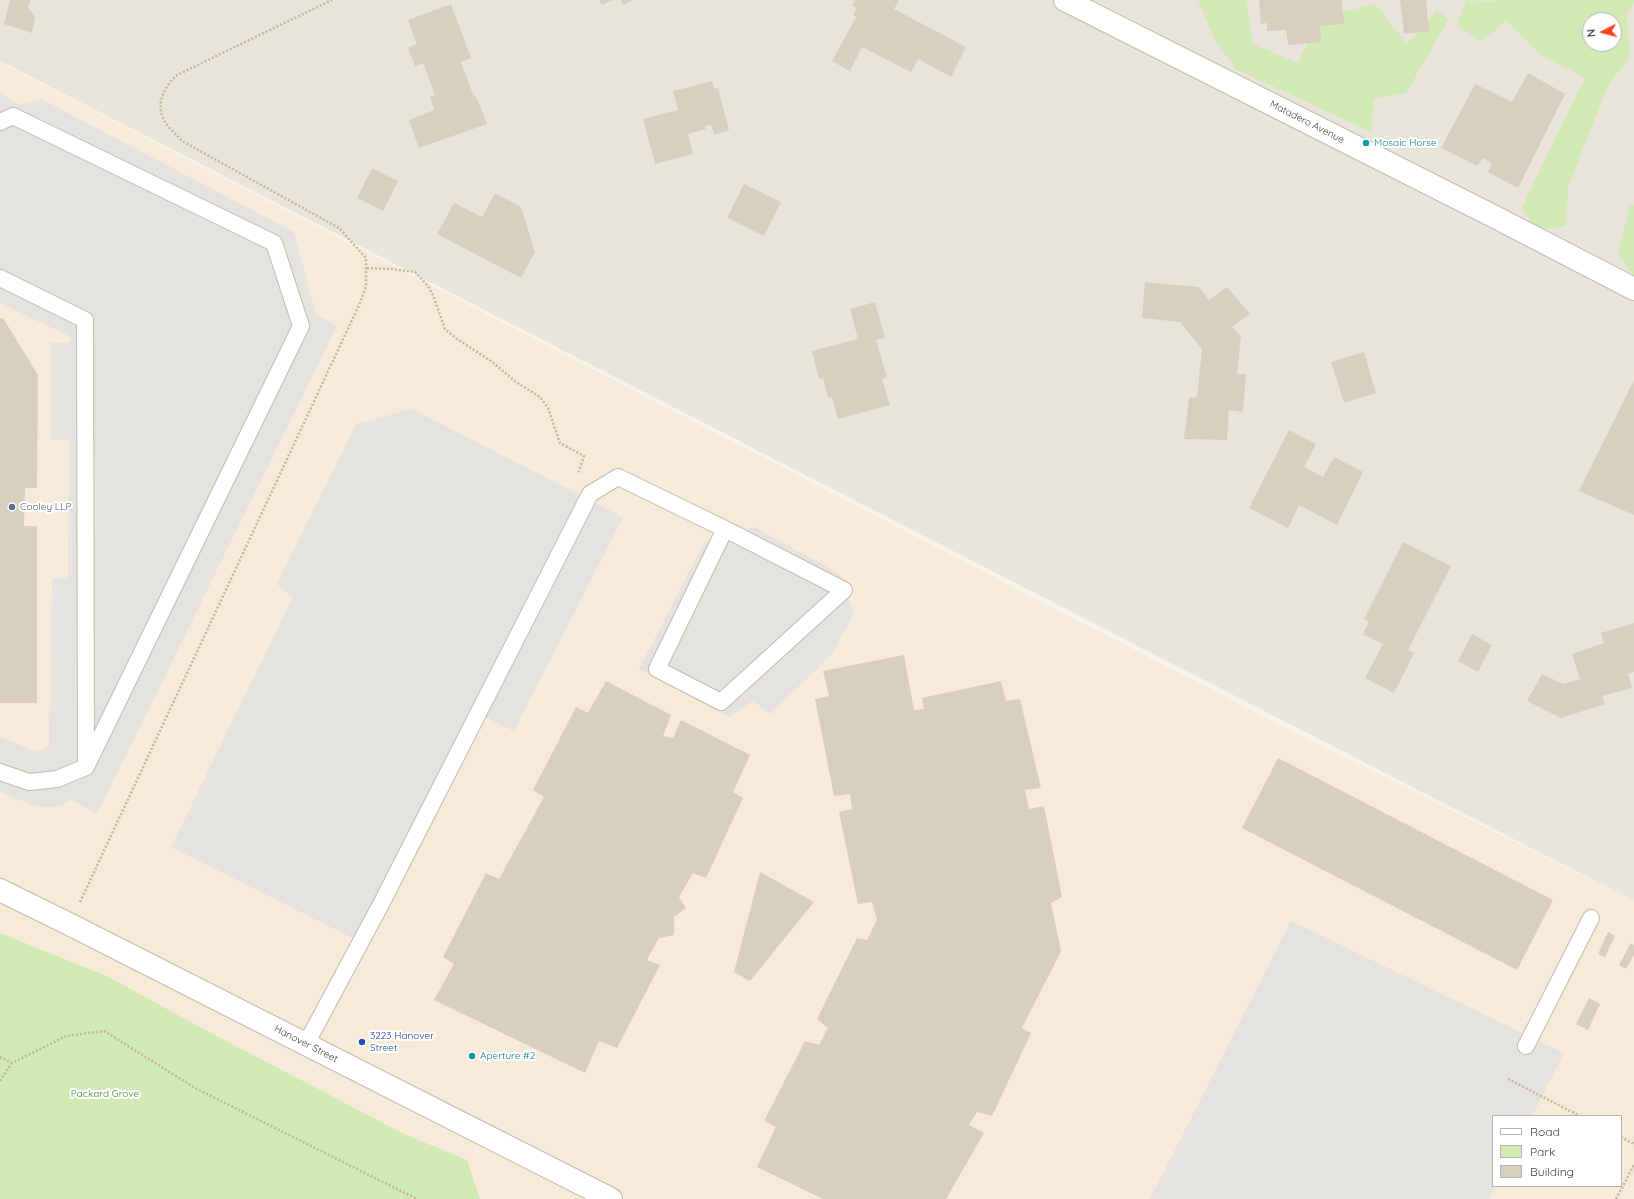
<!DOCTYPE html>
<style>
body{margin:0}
#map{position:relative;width:1634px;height:1199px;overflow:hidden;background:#f6f3ec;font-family:Quicksand,sans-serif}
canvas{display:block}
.legend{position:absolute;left:1492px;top:1115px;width:130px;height:72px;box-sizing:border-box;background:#fff;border:1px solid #b7b4b0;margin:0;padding:5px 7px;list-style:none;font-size:12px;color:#4b4439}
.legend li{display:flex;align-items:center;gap:8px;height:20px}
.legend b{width:20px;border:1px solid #b7b4b0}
.north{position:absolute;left:1582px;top:12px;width:40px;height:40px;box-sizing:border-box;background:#fff;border:1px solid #b7b4b0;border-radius:50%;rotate:264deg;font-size:11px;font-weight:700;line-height:16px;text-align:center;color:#4b4439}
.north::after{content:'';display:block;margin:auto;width:14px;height:18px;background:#fc3f1d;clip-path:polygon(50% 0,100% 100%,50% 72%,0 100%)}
</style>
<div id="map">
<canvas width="1634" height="1199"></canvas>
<ul class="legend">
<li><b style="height:5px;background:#fff"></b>Road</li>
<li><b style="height:11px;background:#d2eab5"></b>Park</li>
<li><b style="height:11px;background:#d8cfc1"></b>Building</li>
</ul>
<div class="north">N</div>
</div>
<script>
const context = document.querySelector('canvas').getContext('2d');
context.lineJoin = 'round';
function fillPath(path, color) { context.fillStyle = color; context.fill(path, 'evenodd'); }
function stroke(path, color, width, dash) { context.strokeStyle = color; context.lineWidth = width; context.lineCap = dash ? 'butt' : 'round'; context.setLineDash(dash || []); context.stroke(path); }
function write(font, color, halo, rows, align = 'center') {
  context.font = font + ' Quicksand,sans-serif'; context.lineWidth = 4; context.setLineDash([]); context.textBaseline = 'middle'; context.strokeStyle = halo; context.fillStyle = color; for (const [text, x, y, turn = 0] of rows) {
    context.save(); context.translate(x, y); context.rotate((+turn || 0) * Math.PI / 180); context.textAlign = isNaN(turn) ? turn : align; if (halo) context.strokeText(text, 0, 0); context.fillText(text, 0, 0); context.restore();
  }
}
const residential = new Path2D(`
 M 0,0 L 1634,0 L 1634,901 L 0,61 ZM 1590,20 L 1614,20 L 1614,44 L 1590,44 Z`);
const commercial = new Path2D(`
 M 0,62 L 1264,717 L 1634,901 L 1634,1199 L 0,1199 ZM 1493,1116 L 1621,1116 L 1621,1186 L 1493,1186 Z`);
const green = new Path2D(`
 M 1198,0 L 1246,0 L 1253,44 L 1298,63 L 1319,18 L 1375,4 L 1407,44 L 1437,11 L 1449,19 L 1406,93 L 1374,99 L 1371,132 L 1236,69 L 1215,40 Z
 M 1466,0 L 1490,2 L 1498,0 L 1634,0 L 1634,4 L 1627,15 L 1630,56 L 1608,86 L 1568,187 L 1566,226 L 1536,230 L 1522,207 L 1585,78 L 1543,56 L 1506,21 L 1481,42 L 1457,25 ZM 1590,20 L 1614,20 L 1614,44 L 1590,44 Z
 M 1630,205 L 1634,205 L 1634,276 L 1618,255 Z
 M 0,933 L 109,977 L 194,1024 L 404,1134 L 467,1160 L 480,1199 L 0,1199 Z`);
const parking = new Path2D(`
 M 1,92 L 19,105 L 41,99 L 294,232 L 316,314 L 337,326 L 97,814 L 72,800 L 60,806 L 45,807 L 34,806 L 0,792 L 0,737 L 38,752 L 49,746 L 52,578 L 66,578 L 68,575 L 69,442 L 66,440 L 50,440 L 50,343 L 66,343 L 70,341 L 69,336 L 0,303 L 0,93 Z
 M 412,409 L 623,517 L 514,731 L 478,714 L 360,942 L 171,847 L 293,597 L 277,584 L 356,424 Z
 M 754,527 L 840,574 L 854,614 L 831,655 L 770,714 L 753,701 L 729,717 L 639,669 L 704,543 Z
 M 1291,921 L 1564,1053 L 1532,1116 L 1493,1116 L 1493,1186 L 1496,1186 L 1489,1199 L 1150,1199 Z`);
const building = new Path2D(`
 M 10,0 L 31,0 L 28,7 L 35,17 L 32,33 L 4,24 Z
 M 599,0 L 613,0 L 602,5 Z
 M 621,0 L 633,0 L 623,5 Z
 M 855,0 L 899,0 L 894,9 L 966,47 L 951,77 L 918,59 L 911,72 L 862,47 L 850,71 L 832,61 L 856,17 L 853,15 L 857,8 L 852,6 Z
 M 1259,0 L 1342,0 L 1344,24 L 1320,26 L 1321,42 L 1288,45 L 1286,30 L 1267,31 L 1267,23 L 1261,24 Z
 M 1400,0 L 1426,0 L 1429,31 L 1404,34 Z
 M 451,4 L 471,58 L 461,62 L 474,97 L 476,96 L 487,124 L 419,148 L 409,120 L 434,110 L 430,97 L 435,95 L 423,63 L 415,66 L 408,48 L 417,44 L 408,20 Z
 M 1528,73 L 1565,94 L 1518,188 L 1488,172 L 1492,163 L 1483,158 L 1477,166 L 1441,148 L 1475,84 L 1512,102 Z
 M 712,81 L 714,89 L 718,88 L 729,130 L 714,135 L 711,125 L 705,126 L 706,129 L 688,134 L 693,154 L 655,164 L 643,119 L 678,110 L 673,91 Z
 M 372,168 L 398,181 L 383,211 L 357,198 Z
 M 744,184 L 781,202 L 764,236 L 727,218 Z
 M 495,193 L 521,207 L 535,252 L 521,278 L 437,234 L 454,203 L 482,217 Z
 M 1145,282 L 1199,287 L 1209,300 L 1227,287 L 1250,314 L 1232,327 L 1241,336 L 1237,374 L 1246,374 L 1243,412 L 1229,410 L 1227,440 L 1184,439 L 1189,398 L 1197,397 L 1202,349 L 1180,322 L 1142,318 Z
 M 875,302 L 885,338 L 876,340 L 887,377 L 882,379 L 890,405 L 838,419 L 832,397 L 828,398 L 823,378 L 819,379 L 812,351 L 858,339 L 850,309 Z
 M 0,318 L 3,318 L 38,375 L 37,488 L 25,488 L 24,526 L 37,526 L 37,703 L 0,703 Z
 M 1364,352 L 1376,393 L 1344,403 L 1331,362 Z
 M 1634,380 L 1634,515 L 1579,491 Z
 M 1289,430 L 1316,444 L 1304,467 L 1323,477 L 1334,457 L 1363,472 L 1337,525 L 1299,505 L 1288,528 L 1249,508 Z
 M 1403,542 L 1451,566 L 1408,650 L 1414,653 L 1394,693 L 1365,678 L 1383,644 L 1363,634 L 1369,622 L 1364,619 Z
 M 1634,623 L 1634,672 L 1628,674 L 1632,688 L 1602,696 L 1605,704 L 1561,718 L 1527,701 L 1542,674 L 1563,684 L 1580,679 L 1572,654 L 1604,643 L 1601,633 Z
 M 1472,634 L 1492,645 L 1478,672 L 1458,661 Z
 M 904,655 L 914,710 L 924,709 L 922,698 L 1001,681 L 1006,701 L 1020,699 L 1041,788 L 1025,790 L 1029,809 L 1044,806 L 1062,897 L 1051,903 L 1061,951 L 1022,1028 L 1031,1033 L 992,1116 L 977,1112 L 969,1125 L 984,1133 L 946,1199 L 823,1199 L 757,1167 L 776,1127 L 764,1121 L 805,1041 L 819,1045 L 828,1028 L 817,1019 L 857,938 L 867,940 L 877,920 L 872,902 L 858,904 L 839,812 L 852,809 L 850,794 L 834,796 L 815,699 L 829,696 L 823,671 Z
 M 606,681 L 671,715 L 663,736 L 673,738 L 681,720 L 750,755 L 733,792 L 743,798 L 706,878 L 693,873 L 679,897 L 686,908 L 674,917 L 674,935 L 659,938 L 647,960 L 660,965 L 617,1048 L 599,1041 L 585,1073 L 434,1000 L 454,964 L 443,957 L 486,873 L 499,879 L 544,797 L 533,790 L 576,707 L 588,713 Z
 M 1278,758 L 1553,900 L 1517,970 L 1242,828 Z
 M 760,872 L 814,902 L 750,981 L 734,972 Z
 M 1608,932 L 1615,936 L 1605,957 L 1598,954 Z
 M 1631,943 L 1634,945 L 1634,955 L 1626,969 L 1619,965 Z
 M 1589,998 L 1600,1004 L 1588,1030 L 1576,1024 Z`);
const path = new Path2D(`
 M 367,268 L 392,269 L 415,272 L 428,286 L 433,295 L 445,329 L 457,339 L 491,361 L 516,382 L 540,397 L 548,408 L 560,443 L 584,456 L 578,474
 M 80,902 L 360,303 L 366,286 L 366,258 L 339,228 L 182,141 C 177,135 167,127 164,120 C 155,103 165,86 177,75 L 332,0
 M 0,1057 L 12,1063 L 66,1036 L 104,1031 L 195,1088 L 417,1199
 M 1508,1079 L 1580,1116
 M 0,1081 L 12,1063
 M 1621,1137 L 1634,1144
 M 1616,1199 L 1634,1165`);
const service = new Path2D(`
 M 0,122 L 13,116 L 274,243 L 301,326 L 86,767 L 57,779 L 29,782 L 0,772
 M 0,278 L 85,320 L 86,763
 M 306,1044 L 380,906 L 590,494 L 618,477 L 725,529 L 844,590 L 721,702 L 657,669 L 725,529
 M 1526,1046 L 1591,918`);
const minor = new Path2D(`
 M 1065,0 L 1497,218 L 1634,289`);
const tertiary = new Path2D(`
 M 0,890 L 69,924 L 611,1199`);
const markers = [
 [1366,143,4,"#0f9aa8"],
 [12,507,4,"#5c6f8a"],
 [362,1042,4,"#1a4fb4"],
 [472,1056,4,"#0f9aa8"]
];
const streetNames = [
 ["Matadero Avenue",1307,122,27],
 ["Hanover Street",306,1044,27]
];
const cultureNames = [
 ["Mosaic Horse",1374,143],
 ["Aperture #2",480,1056]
];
const serviceNames = [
 ["Cooley LLP",20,507]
];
const transitNames = [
 ["3223 Hanover",370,1036],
 ["Street",370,1048]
];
const parkNames = [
 ["Packard Grove",105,1094]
];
fillPath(residential, '#eae5da');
fillPath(commercial, '#f7ead8');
fillPath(green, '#d2eab5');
fillPath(parking, '#e5e3e0');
fillPath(building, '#d8cfc1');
stroke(service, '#c2bbae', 18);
stroke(minor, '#c2bbae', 24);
stroke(tertiary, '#c2bbae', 24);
stroke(path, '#c4b79f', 2.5, [2, 2]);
stroke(service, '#fff', 16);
stroke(minor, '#fff', 22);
stroke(tertiary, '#fff', 22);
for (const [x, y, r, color] of markers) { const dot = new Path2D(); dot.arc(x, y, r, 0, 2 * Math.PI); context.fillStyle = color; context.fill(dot); stroke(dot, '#fff', 1.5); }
write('10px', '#4b4439', '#fff', streetNames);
write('10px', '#0d838f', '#fff', cultureNames, 'left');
write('10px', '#4e5e75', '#fff', serviceNames, 'left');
write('10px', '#164399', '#fff', transitNames, 'left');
write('10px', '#4a7f2a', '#fff', parkNames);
</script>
